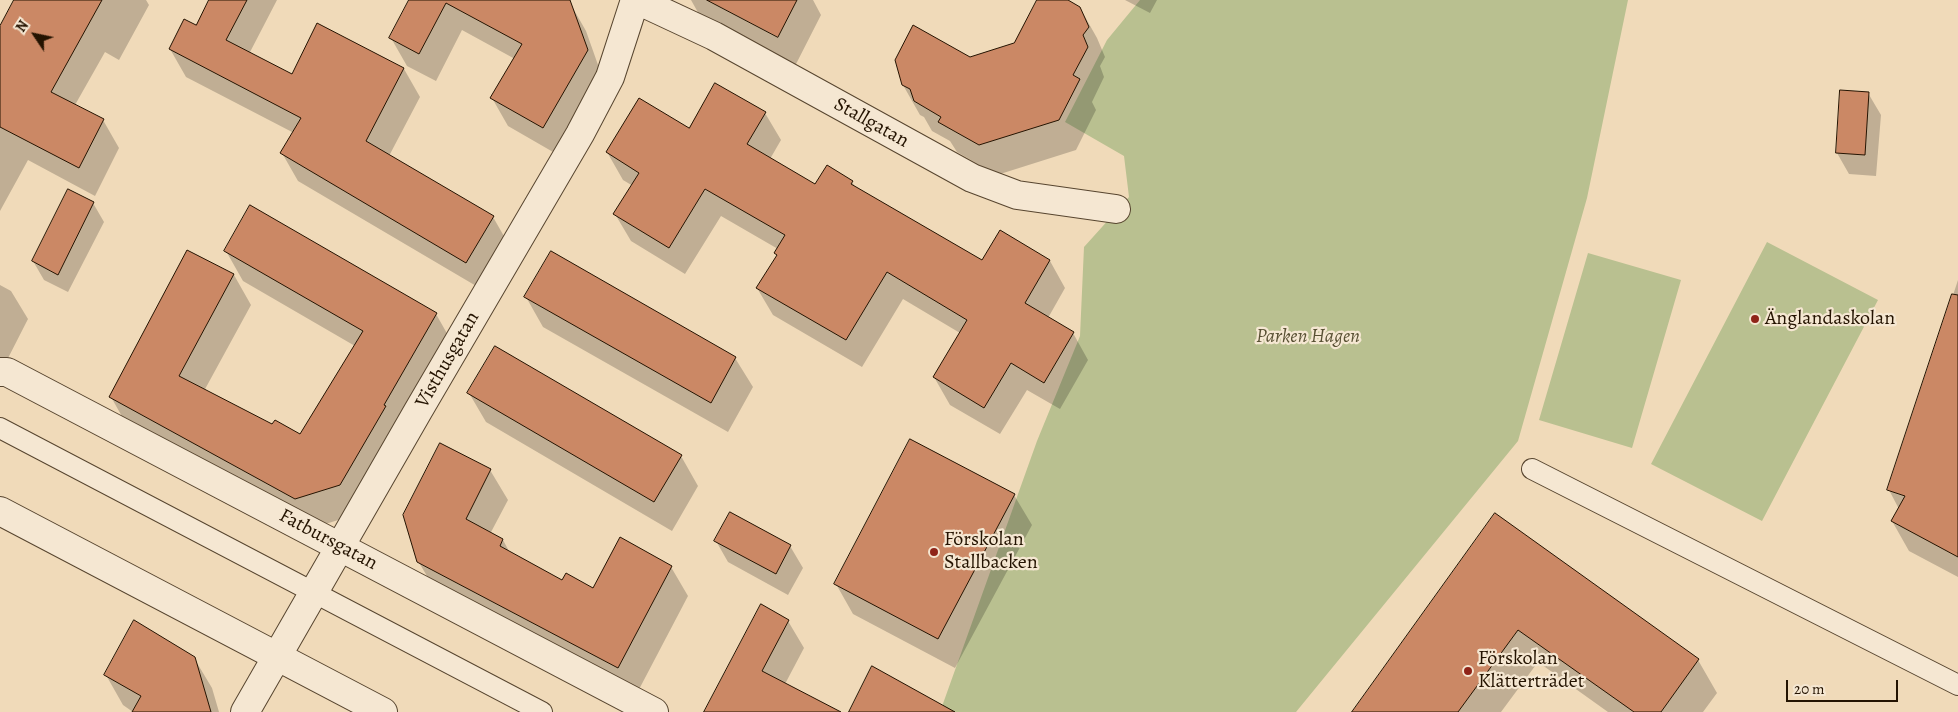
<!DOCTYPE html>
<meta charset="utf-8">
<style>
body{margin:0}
#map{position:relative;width:1958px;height:712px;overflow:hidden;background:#f0dab9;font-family:Alegreya,serif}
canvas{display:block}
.north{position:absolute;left:10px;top:10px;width:50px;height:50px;-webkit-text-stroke:4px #f5e7d2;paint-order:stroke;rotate:304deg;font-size:14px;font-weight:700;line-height:20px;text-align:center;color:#241301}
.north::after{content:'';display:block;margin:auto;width:18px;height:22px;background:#241301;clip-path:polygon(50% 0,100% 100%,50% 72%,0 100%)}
.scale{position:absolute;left:1786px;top:680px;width:112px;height:22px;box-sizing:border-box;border:2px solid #241301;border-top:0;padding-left:6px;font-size:15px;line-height:18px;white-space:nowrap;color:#241301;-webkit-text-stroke:4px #f5e7d2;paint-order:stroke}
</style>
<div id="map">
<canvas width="1958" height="712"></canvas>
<div class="north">N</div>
<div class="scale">20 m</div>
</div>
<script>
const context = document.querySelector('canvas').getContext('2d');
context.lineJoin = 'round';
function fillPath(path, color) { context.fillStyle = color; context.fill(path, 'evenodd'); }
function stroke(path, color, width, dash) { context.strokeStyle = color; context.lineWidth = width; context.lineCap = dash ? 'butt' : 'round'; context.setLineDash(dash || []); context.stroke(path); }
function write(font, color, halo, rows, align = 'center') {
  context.font = font + ' Alegreya,serif'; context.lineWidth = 4.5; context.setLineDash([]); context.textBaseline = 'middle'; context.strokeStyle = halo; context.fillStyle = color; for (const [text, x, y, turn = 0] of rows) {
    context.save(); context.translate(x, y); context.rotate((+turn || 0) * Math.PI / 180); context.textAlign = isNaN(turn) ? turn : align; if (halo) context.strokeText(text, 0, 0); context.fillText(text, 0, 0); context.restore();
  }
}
const green = new Path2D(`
 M 1140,0 L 1628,0 L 1587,198 L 1518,441 L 1296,712 L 940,712 L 1037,441 L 1080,336 L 1084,247 L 1129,197 L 1124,156 L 1065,122 L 1107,40 Z
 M 1767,242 L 1878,300 L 1762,521 L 1651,464 Z
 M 1588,253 L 1681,280 L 1632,448 L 1539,420 Z`);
const shadow = new Path2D(`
 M 15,0 L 146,0 L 149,5 L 119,60 L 105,52 L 75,105 L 103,120 L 119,148 L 95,196 L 28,160 L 0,211 L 0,38 Z
 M 210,0 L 277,0 L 249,54 L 292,76 L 318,25 L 404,69 L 420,97 L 389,156 L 493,217 L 509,245 L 483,290 L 298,181 L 282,153 L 294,133 L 186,77 L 170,49 L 197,27 Z
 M 410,0 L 565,0 L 570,3 L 586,31 L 603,79 L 560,156 L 508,126 L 492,98 L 515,59 L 462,30 L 436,81 L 407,66 L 391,38 Z
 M 691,0 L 813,0 L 821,15 L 795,66 L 700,16 Z
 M 1038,0 L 1065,0 L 1080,8 L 1097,38 L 1105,57 L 1100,66 L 1104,77 L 1092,102 L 1096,110 L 1076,150 L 997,175 L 957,152 L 950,141 L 932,131 L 924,117 L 920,115 L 903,85 L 970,58 L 1015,44 Z
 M 1125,0 L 1157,0 L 1150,13 Z
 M 1868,93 L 1881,115 L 1876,176 L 1849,174 L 1837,153 Z
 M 765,113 L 781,140 L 770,159 L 816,186 L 852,182 L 856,188 L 983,262 L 1001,232 L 1050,261 L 1065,288 L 1048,318 L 1073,333 L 1088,360 L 1060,409 L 1027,390 L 1000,434 L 950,405 L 934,377 L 960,333 L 903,299 L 862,367 L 773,315 L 757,288 L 777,256 L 776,253 L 778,249 L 721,216 L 685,274 L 631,241 L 615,214 L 633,186 L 623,180 L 607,152 L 689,130 Z
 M 93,203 L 104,222 L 68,292 L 44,280 L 33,261 Z
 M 187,251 L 234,275 L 251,305 L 204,391 L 272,426 L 301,435 L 355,346 L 243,281 L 226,251 L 436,314 L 453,344 L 357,514 L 313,528 L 128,427 L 111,397 Z
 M 1958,280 L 1958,577 L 1909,551 L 1892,521 L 1899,509 L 1889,490 Z
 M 0,285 L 11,291 L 28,319 L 4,366 L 0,363 Z
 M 526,297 L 735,358 L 753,387 L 728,432 L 543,327 Z
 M 469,393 L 681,456 L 698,486 L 672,531 L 486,422 Z
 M 911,440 L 1014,495 L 1032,525 L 955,668 L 853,614 L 836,584 Z
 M 441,445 L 490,470 L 508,500 L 490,534 L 503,540 L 510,553 L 563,581 L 593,590 L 671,567 L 688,596 L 635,697 L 436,591 L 418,561 Z
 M 730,514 L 790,546 L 803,568 L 788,595 L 728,562 L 716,541 Z
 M 1496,515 L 1698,660 L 1717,693 L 1703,712 L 1608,712 L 1538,662 L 1501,712 L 1353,712 Z
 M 788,621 L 804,648 L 785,684 L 838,712 L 707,712 Z
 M 194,658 L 212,688 L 219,712 L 133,712 L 123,705 L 106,675 Z`);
const building = new Path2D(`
 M 14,0 L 102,0 L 51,92 L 104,119 L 79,168 L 0,127 L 0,26 Z
 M 209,0 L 247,0 L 226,40 L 292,74 L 317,23 L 404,68 L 366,141 L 494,216 L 466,263 L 280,153 L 301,118 L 169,49 L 184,19 L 196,25 Z
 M 409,0 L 570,0 L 588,50 L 543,128 L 490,98 L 522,44 L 446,3 L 419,54 L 389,38 Z
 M 707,0 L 797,0 L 778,37 Z
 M 1037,0 L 1068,0 L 1080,7 L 1089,27 L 1083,35 L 1088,47 L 1073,75 L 1080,79 L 1059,120 L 979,145 L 938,122 L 941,117 L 914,101 L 910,89 L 902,85 L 895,60 L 913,25 L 970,57 L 1014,43 Z
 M 715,83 L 766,112 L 747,144 L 815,184 L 827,165 L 853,181 L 851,184 L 982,260 L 1000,230 L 1050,260 L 1025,303 L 1074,332 L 1044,383 L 1011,363 L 984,408 L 933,377 L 967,320 L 887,272 L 846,340 L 756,288 L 777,255 L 774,253 L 785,235 L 705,189 L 669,248 L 613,214 L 639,173 L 606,152 L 639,98 L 689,128 Z
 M 1840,90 L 1869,92 L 1865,155 L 1836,153 Z
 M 68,189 L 94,202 L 58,275 L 32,261 Z
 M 250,205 L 437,313 L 384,405 L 386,406 L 340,485 L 295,499 L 109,397 L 187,250 L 234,274 L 179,376 L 272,424 L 275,420 L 300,434 L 363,331 L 224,251 Z
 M 551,251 L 736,357 L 711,403 L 524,297 Z
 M 1952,294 L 1958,295 L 1958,557 L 1891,521 L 1905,496 L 1887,490 Z
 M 495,346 L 682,455 L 654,502 L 467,393 Z
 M 910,439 L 1015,494 L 938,639 L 834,584 Z
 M 440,443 L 491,469 L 466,519 L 503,539 L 500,546 L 562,580 L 566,573 L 593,588 L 620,537 L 672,566 L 618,668 L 417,562 L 403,515 Z
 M 730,512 L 791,545 L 776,574 L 714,541 Z
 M 1495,513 L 1699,659 L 1661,712 L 1634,712 L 1518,630 L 1458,712 L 1352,712 Z
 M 761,604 L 789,620 L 762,671 L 841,712 L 704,712 Z
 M 134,620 L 195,657 L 211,712 L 132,712 L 141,696 L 104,675 Z
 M 872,666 L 955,712 L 849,712 Z`);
const service = new Path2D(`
 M 0,428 L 542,712
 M 1532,469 L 1958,685`);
const minor = new Path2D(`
 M 637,0 L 714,36 L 972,178 L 1017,195 L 1116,209
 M 0,372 L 7,372 L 654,712
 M 0,511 L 383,712
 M 245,712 L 418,411 L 580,134 L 610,77 L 635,0`);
const markers = [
 [1755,319,5,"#8f2418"],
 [934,552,5,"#8f2418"],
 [1468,671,5,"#8f2418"]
];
const streetNames = [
 ["Stallgatan",871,123,29],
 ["Visthusgatan",448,360,-60],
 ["Fatbursgatan",328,540,28]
];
const poiNames = [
 ["Änglandaskolan",1765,319],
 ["Förskolan",944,540],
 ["Stallbacken",944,563],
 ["Förskolan",1478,659],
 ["Klätterträdet",1478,682]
];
const parkNames = [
 ["Parken Hagen",1308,337]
];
fillPath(green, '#b9c090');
fillPath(shadow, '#0003');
fillPath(building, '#cb8865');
stroke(building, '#241301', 1);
stroke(service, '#57452f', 22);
stroke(minor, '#57452f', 30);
stroke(service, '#f5e7d2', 20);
stroke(minor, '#f5e7d2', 28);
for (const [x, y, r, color] of markers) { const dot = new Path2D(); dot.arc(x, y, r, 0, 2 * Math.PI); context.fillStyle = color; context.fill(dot); stroke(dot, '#f5e7d2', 2); }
write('20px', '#241301', '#f5e7d2', streetNames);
write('20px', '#241301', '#f5e7d2', poiNames, 'left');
write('italic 20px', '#585033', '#f5e7d2', parkNames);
</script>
